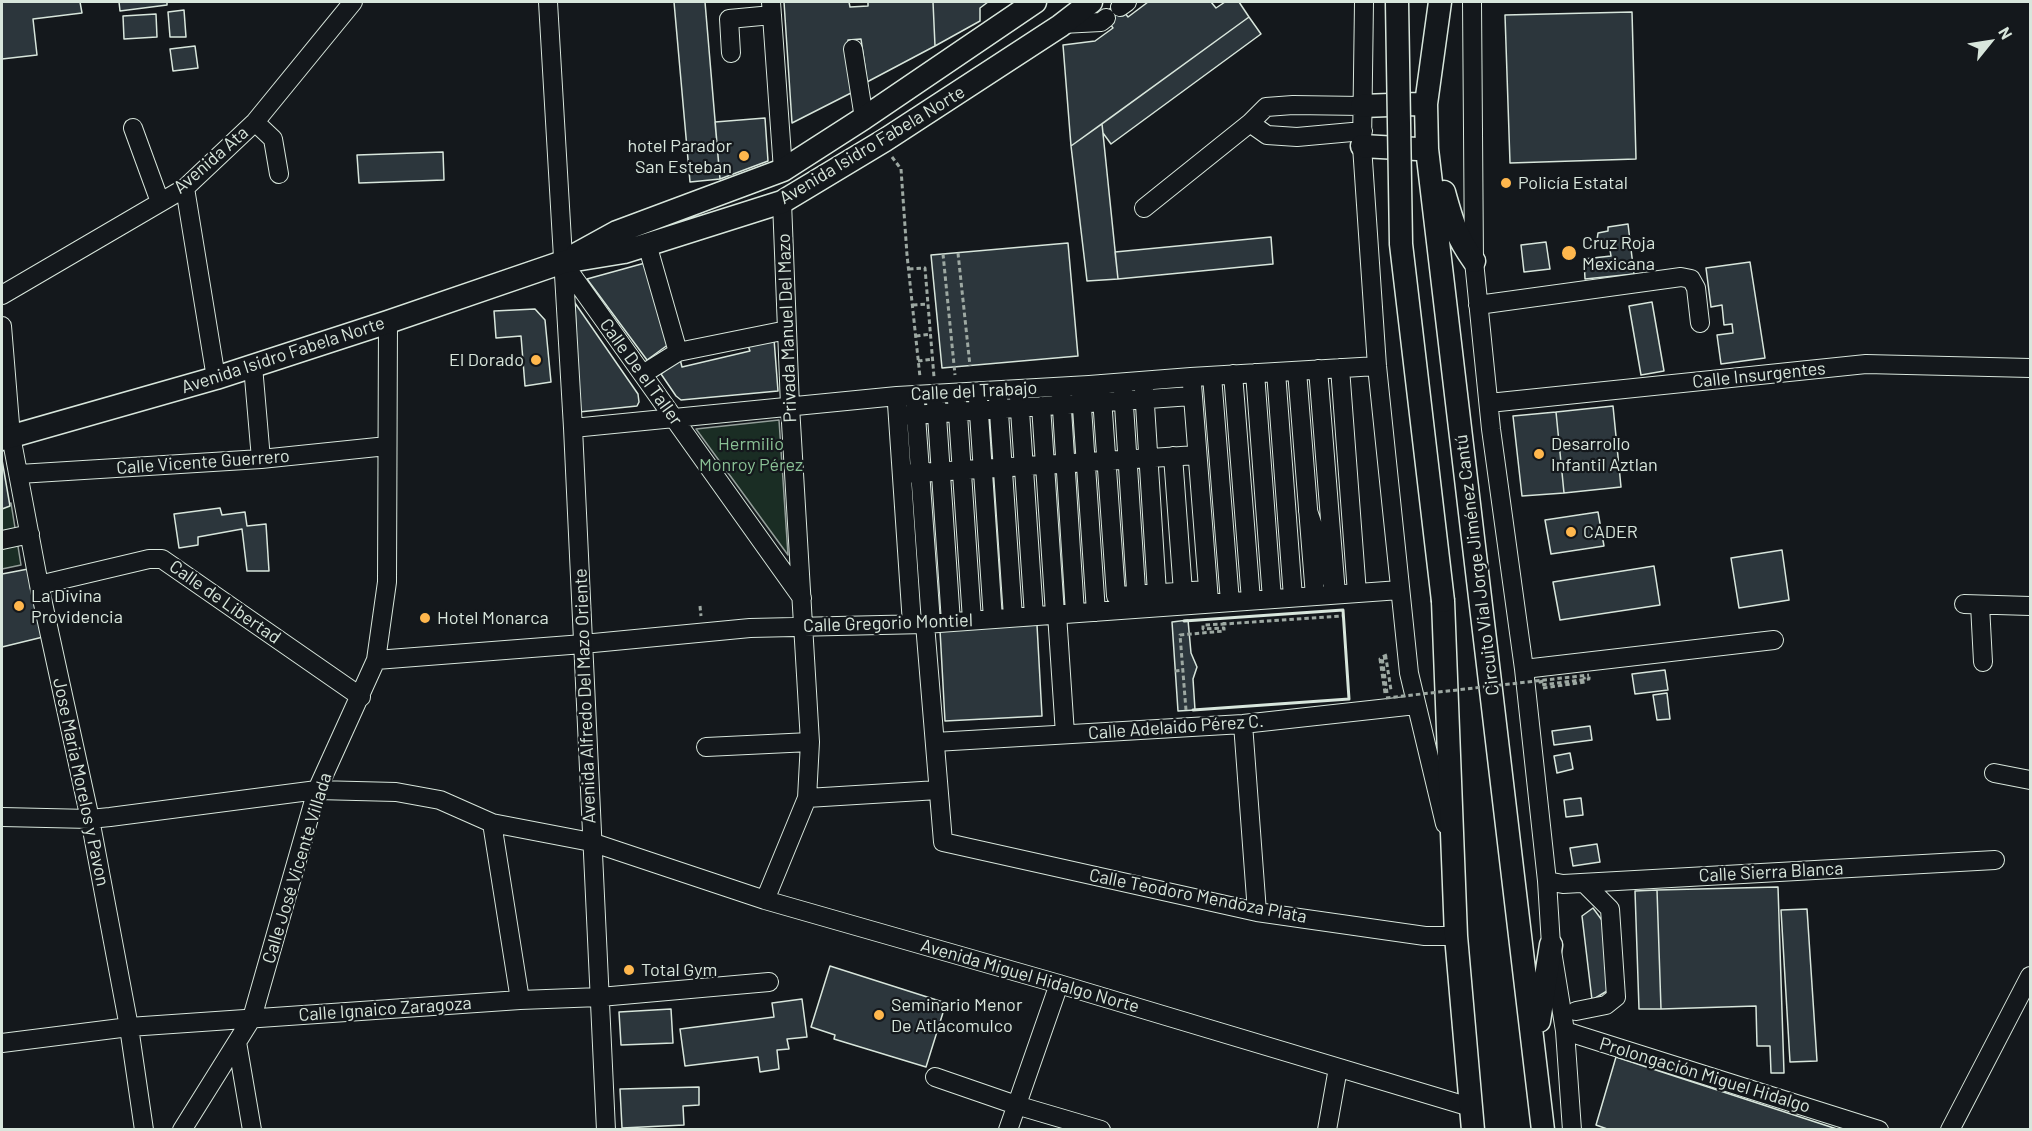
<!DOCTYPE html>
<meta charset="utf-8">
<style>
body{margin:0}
#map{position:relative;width:2032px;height:1131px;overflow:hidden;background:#14181c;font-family:Barlow,sans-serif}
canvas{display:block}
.frame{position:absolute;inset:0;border:3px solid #d8e6dc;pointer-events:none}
.north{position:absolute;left:1960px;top:12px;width:60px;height:60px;-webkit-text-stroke:4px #14181c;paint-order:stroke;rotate:60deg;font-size:16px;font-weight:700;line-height:24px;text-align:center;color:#d8e6dc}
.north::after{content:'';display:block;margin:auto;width:21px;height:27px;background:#d8e6dc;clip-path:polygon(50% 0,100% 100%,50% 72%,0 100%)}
</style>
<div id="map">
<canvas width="2032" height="1131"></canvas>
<div class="frame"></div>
<div class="north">N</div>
</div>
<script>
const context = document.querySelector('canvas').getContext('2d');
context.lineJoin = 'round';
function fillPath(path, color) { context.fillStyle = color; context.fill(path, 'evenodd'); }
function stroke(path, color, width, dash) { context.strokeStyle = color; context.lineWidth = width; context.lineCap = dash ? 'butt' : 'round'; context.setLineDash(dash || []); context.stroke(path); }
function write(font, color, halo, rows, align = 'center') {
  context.font = font + ' Barlow,sans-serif'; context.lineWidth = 4.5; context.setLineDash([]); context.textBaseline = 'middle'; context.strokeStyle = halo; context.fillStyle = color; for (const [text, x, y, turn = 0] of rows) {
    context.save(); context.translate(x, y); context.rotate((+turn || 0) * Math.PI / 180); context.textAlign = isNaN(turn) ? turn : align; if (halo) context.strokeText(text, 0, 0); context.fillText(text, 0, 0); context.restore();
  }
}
const green = new Path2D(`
 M 779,420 L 788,555 L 696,429 Z
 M 11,503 L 21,565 L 2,569 L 2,506 Z`);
const building = new Path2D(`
 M 2,2 L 80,2 L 82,13 L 33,19 L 37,55 L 2,59 Z
 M 119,2 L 167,2 L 167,5 L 120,11 Z
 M 674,2 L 705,2 L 720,179 L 690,182 Z
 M 784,2 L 849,2 L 850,7 L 868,6 L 868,2 L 933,2 L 935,46 L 867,82 L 861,39 L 848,40 L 853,92 L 792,123 Z
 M 933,2 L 988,2 L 980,8 L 980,21 L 935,46 Z
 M 1148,2 L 1211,2 L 1216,8 L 1225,2 L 1239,2 L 1249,17 L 1071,146 L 1063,45 L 1095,41 L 1113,28 L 1103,14 L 1117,3 L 1128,17 Z
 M 184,10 L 186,37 L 170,37 L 168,12 Z
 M 1632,12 L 1636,159 L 1510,163 L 1505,15 Z
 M 156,14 L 157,37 L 124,39 L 123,16 Z
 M 1249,17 L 1261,34 L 1111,144 L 1103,133 L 1102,124 Z
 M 195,46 L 198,68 L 173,71 L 170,49 Z
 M 765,118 L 768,161 L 720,179 L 715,122 Z
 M 1102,124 L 1118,279 L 1087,281 L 1071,146 Z
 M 443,152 L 444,180 L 359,183 L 357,155 Z
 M 1628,224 L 1634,274 L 1585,279 L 1584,259 L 1611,256 L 1609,244 L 1601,244 L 1597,240 L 1598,233 L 1608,231 L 1608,227 Z
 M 1271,237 L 1273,264 L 1118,279 L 1115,252 Z
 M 1546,242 L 1550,269 L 1524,272 L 1521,245 Z
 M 1068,243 L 1078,356 L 942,368 L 931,255 Z
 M 1750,262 L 1765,358 L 1721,364 L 1717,335 L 1733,333 L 1732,324 L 1724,325 L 1722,305 L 1711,307 L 1706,268 Z
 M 645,263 L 669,344 L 647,360 L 587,279 Z
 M 1652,302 L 1664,371 L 1641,375 L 1629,306 Z
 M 575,303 L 638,394 L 639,402 L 637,406 L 579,412 Z
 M 535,309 L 545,320 L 551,382 L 525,386 L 521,336 L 496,338 L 494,311 Z
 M 774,339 L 778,391 L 681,400 L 676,396 L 661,374 L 680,359 L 682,367 L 750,351 L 747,343 Z
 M 1613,406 L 1621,487 L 1564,493 L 1556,412 Z
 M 1556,412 L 1564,493 L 1522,496 L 1513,416 Z
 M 2,460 L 10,506 L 2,509 Z
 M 220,508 L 222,515 L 245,512 L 247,526 L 266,524 L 269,571 L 247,571 L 242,529 L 198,537 L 198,545 L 179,548 L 174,514 Z
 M 1598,512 L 1604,546 L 1551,554 L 1545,520 Z
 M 1782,550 L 1789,600 L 1739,608 L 1731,558 Z
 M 1654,566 L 1660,605 L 1560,620 L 1553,582 Z
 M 28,569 L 43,637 L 2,647 L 2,574 Z
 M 1188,620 L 1191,653 L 1197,667 L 1193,679 L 1195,710 L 1178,711 L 1172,622 Z
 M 1037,625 L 1042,716 L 945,721 L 940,630 Z
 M 1665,670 L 1668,690 L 1635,694 L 1632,674 Z
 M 1667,693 L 1670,719 L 1657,720 L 1653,695 Z
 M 1590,726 L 1592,740 L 1554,745 L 1552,731 Z
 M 1570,753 L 1573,769 L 1557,773 L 1554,756 Z
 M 1581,798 L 1583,815 L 1566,817 L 1564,800 Z
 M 1597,844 L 1600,862 L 1573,866 L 1570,848 Z
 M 1778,887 L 1784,1073 L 1771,1073 L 1770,1046 L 1757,1046 L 1756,1006 L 1661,1009 L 1657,890 Z
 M 1657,890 L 1661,1009 L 1639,1009 L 1635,891 Z
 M 1593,908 L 1604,923 L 1612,988 L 1592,1000 L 1582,916 Z
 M 1807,909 L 1817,1061 L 1790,1062 L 1781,910 Z
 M 830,966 L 946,1003 L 926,1067 L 834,1039 L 835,1035 L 811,1027 Z
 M 802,999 L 807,1037 L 787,1039 L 789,1049 L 777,1050 L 779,1069 L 760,1072 L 758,1057 L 685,1066 L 680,1029 L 774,1017 L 772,1003 Z
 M 671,1009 L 673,1043 L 621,1045 L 619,1012 Z
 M 1616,1057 L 1840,1130 L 1610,1130 L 1596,1125 Z
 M 699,1087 L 699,1105 L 683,1106 L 684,1125 L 622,1128 L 620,1089 Z`);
const path = new Path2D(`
 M 892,157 L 901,169 L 907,255 L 920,377
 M 958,253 L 970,366
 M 943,254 L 955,375
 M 909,269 L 925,268 L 934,377
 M 913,305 L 928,304
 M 916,336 L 931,334
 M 918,361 L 933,359
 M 700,606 L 701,616
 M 1224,622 L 1224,624 L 1343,616
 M 1387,655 L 1382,657 L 1387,693
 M 1175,671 L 1183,670
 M 1543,688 L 1585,682 L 1584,677
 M 1385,693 L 1380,659 L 1386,658 L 1391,690
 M 1186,710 L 1180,635 L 1224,631 L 1224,628 L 1203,629 L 1203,625 L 1224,624`);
const minor = new Path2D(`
 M 548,2 L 573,428 L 606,1130
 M 771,2 L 783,170
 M 1364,2 L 1362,146 L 1377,366 L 1409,673 L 1445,824
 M 1472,2 L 1474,261 L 1491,429 L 1524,669 L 1547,881 L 1551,945 L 1565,1031 L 1572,1130
 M 1120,7 L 1127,2
 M 1062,24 L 1101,22 L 1106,18
 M 853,49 L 864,118
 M 731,53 L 729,19 L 772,15
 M 255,122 L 273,139 L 279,174
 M 1250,123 L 1267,135 L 1297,137 L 1363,131
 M 133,128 L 160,202
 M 185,188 L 216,378
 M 1144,208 L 1250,123 L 1266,107 L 1293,105 L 1362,106
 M 647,244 L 678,352 L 787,330
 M 564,264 L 802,598
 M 2,295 L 185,188 L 255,122 L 353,2
 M 1478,305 L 1681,277 L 1691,279 L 1696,288 L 1700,323
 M 2,326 L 11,436 L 39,585 L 90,819 L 129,1027 L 144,1130
 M 253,366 L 261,459
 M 1340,368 L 1357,593
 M 1297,371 L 1315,596
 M 1276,372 L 1293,597
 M 1255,373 L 1272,599
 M 643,374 L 678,352
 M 1233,374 L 1251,600
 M 1212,376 L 1230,602
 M 1101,384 L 1116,596 L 1208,590
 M 1192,384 L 1209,601
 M 1144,389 L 1157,593
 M 1123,390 L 1137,605
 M 1081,393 L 1096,612
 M 1061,394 L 1075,613
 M 1019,396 L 1034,616
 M 998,398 L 1013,617
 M 978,399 L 993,619
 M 957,400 L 972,620
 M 936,401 L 951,622
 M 915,402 L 931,623
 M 1489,403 L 1866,364 L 2030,368
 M 897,404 L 912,624
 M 1041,406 L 1055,614
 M 898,416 L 1192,396
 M 573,428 L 897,396 L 1089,385 L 1191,377 L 1377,366
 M 1173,456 L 1183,592
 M 19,474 L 261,459 L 387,446
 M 902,474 L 1197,455
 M 1308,511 L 1336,594 L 1318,369
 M 2,540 L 30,534
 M 39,585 L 149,559 L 162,559 L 361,697
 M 1964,604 L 2030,606
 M 1980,605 L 1983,662
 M 1057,614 L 1065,734
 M 925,624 L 943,842 L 1257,912 L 1425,936 L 1456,936
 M 376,660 L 583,644 L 750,628 L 925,624 L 1400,590
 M 1524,669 L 1774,640
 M 1243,724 L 1257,912
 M 935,742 L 1243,724 L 1416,705
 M 706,747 L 810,742
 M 1994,773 L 2030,780
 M 807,798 L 938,790
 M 2,817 L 90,819 L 110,817 L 317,790 L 396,792 L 440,800 L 492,823 L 591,842 L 765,900 L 1059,984 L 1470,1107
 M 492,823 L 520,1000
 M 1547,881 L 1563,884 L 1995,860
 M 765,900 L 807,798 L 810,742 L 790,406 L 782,202
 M 1576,1011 L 1606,1005 L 1616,997 L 1610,909 L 1584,883
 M 1565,1031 L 1879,1130
 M 2,1043 L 129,1027 L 520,1000 L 600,997 L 769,982
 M 935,1077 L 1016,1105 L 1101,1130
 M 182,1130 L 237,1042
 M 252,1130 L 237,1042 L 252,1018 L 317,790 L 376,660 L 387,582 L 388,322
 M 1008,1130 L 1059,984
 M 1327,1130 L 1338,1068
 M 1950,1130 L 2030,976`);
const major = new Path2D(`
 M 1440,2 L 1426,104 L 1427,149 L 1543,1130
 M 1362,106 L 1418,104
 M 1362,146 L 1417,149
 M 1444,192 C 1452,221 1456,236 1474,261
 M 577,254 L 617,232 L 783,170 L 864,118 L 1035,2
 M 2,439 L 216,378 L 388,322 L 563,262 L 624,252 L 782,202 L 885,140 L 1060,26 L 1091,2
 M 1443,601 L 1456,936 L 1473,1130
 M 1539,1021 L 1551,945`);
const pathBridge = new Path2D(`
 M 1543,681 L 1540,682 L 1541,685 L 1589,679 L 1589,675
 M 1386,698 L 1589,675`);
const majorBridge = new Path2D(`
 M 1397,2 L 1401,244 L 1443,601`);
const wall = new Path2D(`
 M 1184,621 L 1343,610 L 1349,699 L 1193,710`);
const markers = [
 [744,156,6,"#ffb74d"],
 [1506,183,6,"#ffb74d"],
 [1569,253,8,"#ffb74d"],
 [536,360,6,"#ffb74d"],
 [1539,454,6,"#ffb74d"],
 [1571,532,6,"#ffb74d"],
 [19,606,6,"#ffb74d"],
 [425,618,6,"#ffb74d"],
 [629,970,6,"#ffb74d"],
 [879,1015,6,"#ffb74d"]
];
const streetNames = [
 ["Avenida Isidro Fabela Norte",872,145,-31],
 ["Avenida Ata",211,160,-41],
 ["Privada Manuel Del Mazo",787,328,-92],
 ["Avenida Isidro Fabela Norte",283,355,-18],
 ["Calle De el Taller",641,372,54],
 ["Calle Insurgentes",1759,375,-6],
 ["Calle del Trabajo",974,391,-3],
 ["Calle Vicente Guerrero",203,462,-4],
 ["Circuito Vial Jorge Jiménez Cantú",1477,565,-97],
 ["Calle de Libertad",225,602,35],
 ["Calle Gregorio Montiel",888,623,-2],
 ["Avenida Alfredo Del Mazo Oriente",585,696,-92],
 ["Calle Adelaido Pérez C.",1176,727,-4],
 ["Jose Maria Morelos y Pavon",81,782,78],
 ["Calle José Vicente Villada",297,868,-73],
 ["Calle Sierra Blanca",1771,872,-3],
 ["Calle Teodoro Mendoza Plata",1198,896,11],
 ["Avenida Miguel Hidalgo Norte",1030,976,16],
 ["Calle Ignaico Zaragoza",385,1009,-4],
 ["Prolongación Miguel Hidalgo",1705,1075,17]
];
const poiNames = [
 ["hotel Parador",732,146,"right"],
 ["San Esteban",732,167,"right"],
 ["Policía Estatal",1518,183],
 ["Cruz Roja",1582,243],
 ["Mexicana",1582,264],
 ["El Dorado",524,360,"right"],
 ["Desarrollo",1551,444],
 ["Infantil Aztlan",1551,465],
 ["CADER",1583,532],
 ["La Divina",31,596],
 ["Providencia",31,617],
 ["Hotel Monarca",437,618],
 ["Total Gym",641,970],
 ["Seminario Menor",891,1005],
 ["De Atlacomulco",891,1026]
];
const parkNames = [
 ["Hermilio",751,444],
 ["Monroy Pérez",751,465]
];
fillPath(green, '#1a2d24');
stroke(green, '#939e99', 1.5);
fillPath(building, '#2c363c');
stroke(building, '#d8e6dc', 1.5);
stroke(minor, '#d8e6dc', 20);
stroke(major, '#d8e6dc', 25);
stroke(path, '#9da8a2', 3, [4.5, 3]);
stroke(minor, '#14181c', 18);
stroke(major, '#14181c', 22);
stroke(majorBridge, '#d8e6dc', 25, []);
stroke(pathBridge, '#9da8a2', 3, [4.5, 3]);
stroke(majorBridge, '#14181c', 22);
stroke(wall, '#d8e6dc', 3);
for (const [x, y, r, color] of markers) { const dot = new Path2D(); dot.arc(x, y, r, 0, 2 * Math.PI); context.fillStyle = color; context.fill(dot); stroke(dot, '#14181c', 2); }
write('18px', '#d8e6dc', '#14181c', streetNames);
write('18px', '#d8e6dc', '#14181c', poiNames, 'left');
write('18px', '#8ac095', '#14181c', parkNames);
</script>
